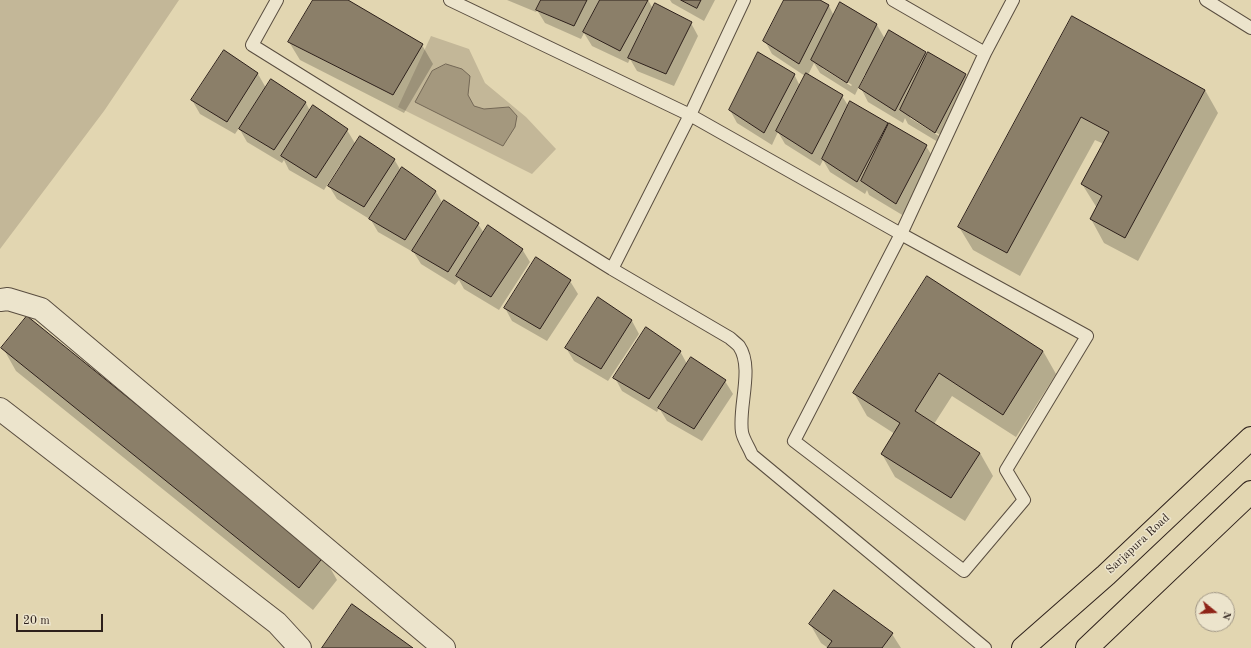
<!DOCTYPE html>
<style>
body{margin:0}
#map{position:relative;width:1251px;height:648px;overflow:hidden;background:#e2d6b1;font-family:"Old Standard TT",serif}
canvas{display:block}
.north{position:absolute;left:1195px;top:592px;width:40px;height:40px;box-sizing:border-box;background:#ece4cc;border:1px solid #a09685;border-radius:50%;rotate:108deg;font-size:11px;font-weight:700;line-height:16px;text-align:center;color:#2d201b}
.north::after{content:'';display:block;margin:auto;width:14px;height:18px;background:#8f2418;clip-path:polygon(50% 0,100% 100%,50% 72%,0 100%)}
.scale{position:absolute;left:16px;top:614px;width:87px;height:18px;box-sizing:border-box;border:2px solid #2d201b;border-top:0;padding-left:5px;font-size:12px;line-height:14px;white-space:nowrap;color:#2d201b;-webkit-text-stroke:3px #ece4cc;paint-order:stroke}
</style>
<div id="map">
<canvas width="1251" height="648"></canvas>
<div class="north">N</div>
<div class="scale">20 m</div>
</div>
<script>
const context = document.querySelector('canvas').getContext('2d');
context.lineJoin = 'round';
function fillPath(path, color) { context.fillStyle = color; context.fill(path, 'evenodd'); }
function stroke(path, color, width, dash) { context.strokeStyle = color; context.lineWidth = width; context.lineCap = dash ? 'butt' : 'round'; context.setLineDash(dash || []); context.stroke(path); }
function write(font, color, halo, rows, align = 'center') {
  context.font = font + ' "Old Standard TT",serif'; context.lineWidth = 3; context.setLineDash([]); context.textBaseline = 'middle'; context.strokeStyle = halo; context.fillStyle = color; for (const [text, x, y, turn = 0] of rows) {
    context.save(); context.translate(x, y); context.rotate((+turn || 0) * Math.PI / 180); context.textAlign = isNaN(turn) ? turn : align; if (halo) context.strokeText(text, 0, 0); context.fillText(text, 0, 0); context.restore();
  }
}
const green = new Path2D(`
 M 0,0 L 179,0 L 104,111 L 0,249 Z
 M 431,36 L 469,49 L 485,83 L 526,117 L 556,149 L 532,174 L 398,107 Z`);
const water = new Path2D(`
 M 446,64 L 462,69 L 470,76 L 468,95 L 474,106 L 484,109 L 509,107 L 517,116 L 515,127 L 503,146 L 415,102 L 432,71 Z`);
const shadow = new Path2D(`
 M 314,0 L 346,0 L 422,45 L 433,64 L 404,113 L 300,60 L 289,42 Z
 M 507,0 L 648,0 L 653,9 L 691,23 L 698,36 L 674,86 L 637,71 L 630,59 L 628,63 L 592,46 L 584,33 L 581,39 L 545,23 L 537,10 L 536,12 Z
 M 670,0 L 715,0 L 704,21 L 672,3 Z
 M 785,0 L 818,0 L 829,6 L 834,16 L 877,25 L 885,39 L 925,53 L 927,57 L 965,75 L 973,88 L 943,145 L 908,124 L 905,118 L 903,123 L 868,102 L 861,88 L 867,75 L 865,74 L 855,95 L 820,73 L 814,63 L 808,75 L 842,96 L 849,107 L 887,124 L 889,127 L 926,146 L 934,159 L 904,216 L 869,195 L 867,190 L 865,194 L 830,172 L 823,160 L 820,166 L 785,144 L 778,132 L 772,145 L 737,123 L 730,110 L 794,74 L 800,86 L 805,76 L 772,54 L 765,41 ZM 822,65 L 852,85 L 851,86 L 822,68 ZM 910,116 L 940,135 L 939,136 L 910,118 Z
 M 1073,18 L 1205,90 L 1218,113 L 1138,261 L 1104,243 L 1091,219 L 1097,208 L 1082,184 L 1104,144 L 1095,140 L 1020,276 L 973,250 L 959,227 Z
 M 224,51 L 258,74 L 266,88 L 272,80 L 306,103 L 310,111 L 347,130 L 356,145 L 394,159 L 401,171 L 402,169 L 436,192 L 443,204 L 444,202 L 478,224 L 484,233 L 522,249 L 530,262 L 499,310 L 464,289 L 459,280 L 455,285 L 421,264 L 413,251 L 413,252 L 378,232 L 371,220 L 337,199 L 329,186 L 342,166 L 340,165 L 324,190 L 289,170 L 284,160 L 282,163 L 247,142 L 239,128 L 235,134 L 200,114 L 192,100 Z
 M 927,278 L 1043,351 L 1056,374 L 1016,437 L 952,396 L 934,424 L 980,453 L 993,476 L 965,521 L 895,477 L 882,454 L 895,434 L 867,416 L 854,393 Z
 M 570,281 L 578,294 L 547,341 L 512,321 L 505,308 Z
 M 632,321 L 639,334 L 608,381 L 574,361 L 566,348 Z
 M 3,348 L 324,557 L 337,580 L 313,610 L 16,371 Z
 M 680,351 L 687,364 L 725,381 L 733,394 L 702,441 L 667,421 L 659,408 L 657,412 L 622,391 L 615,378 Z
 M 834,591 L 892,634 L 901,648 L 828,648 L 821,643 L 810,624 Z`);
const building = new Path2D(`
 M 313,0 L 348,0 L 423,44 L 393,95 L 288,42 Z
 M 541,0 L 587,0 L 574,26 L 536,10 Z
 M 600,0 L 648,0 L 620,51 L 583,32 Z
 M 681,0 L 701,0 L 697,8 Z
 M 784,0 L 820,0 L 829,5 L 799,64 L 763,41 Z
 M 840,2 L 877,24 L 847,83 L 811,60 Z
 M 655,3 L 692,22 L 666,74 L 628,58 Z
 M 1072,16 L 1205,90 L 1125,238 L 1090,219 L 1102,196 L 1081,184 L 1109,132 L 1081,117 L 1007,253 L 958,227 Z
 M 889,30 L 926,52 L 895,111 L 859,88 Z
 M 224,50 L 258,73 L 227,122 L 191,100 Z
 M 758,52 L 795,74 L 764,133 L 729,110 Z
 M 928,52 L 966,74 L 935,133 L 900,110 Z
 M 806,73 L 843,95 L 812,154 L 776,131 Z
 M 271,79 L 306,102 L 274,150 L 239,129 Z
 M 850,101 L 888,123 L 857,182 L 822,159 Z
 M 313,105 L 348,129 L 316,178 L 281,156 Z
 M 889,123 L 927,145 L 896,204 L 861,181 Z
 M 360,136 L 395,159 L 364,207 L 328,186 Z
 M 402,167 L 436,191 L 405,240 L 369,219 Z
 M 444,200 L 479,223 L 448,272 L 412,251 Z
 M 488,225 L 523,249 L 491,297 L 456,276 Z
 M 536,257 L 571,280 L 540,329 L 504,308 Z
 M 927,276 L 1043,351 L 1003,415 L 939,373 L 915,411 L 980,453 L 951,498 L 881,454 L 900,423 L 853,393 Z
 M 598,297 L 632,320 L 601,369 L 565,348 Z
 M 27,316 L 324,556 L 299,588 L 1,348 Z
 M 646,327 L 681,351 L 649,399 L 613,378 Z
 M 691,357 L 726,380 L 694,429 L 658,408 Z
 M 834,590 L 893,633 L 882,648 L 827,648 L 832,641 L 809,624 Z
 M 352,604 L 413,648 L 322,648 Z`);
const lane = new Path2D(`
 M 277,0 L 252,45 L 612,269 L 730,338 C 732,340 736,343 739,346 C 754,368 738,407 742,432 C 743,439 749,447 752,455 L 985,648
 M 450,0 L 690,115 L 901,234 L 985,53 L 1013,0
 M 893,0 L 985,53
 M 1206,0 L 1251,28
 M 901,234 L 1087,336 L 1006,470 L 1024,500 L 964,571 L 794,441 Z
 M 612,269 L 690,115 L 744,0`);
const street = new Path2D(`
 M 0,300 L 8,299 L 41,309 L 444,648
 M 0,409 L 277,623 L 300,648`);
const primary = new Path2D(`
 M 1023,648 L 1106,575 L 1251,438
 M 1087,648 L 1251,492`);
const streetNames = [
 ["Sarjapura Road",1138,544,-43]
];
fillPath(green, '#c3b798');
fillPath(water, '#a4987e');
stroke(water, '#746856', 1);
fillPath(shadow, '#0003');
fillPath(building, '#8b7f69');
stroke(building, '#2d201b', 1);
stroke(lane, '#5a4e40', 14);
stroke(street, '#5a4e40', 24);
stroke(primary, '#2d201b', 24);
stroke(lane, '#ece4cc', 12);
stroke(street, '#ece4cc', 22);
stroke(primary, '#e2d6b1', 22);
write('12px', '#2d201b', '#ece4cc', streetNames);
</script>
